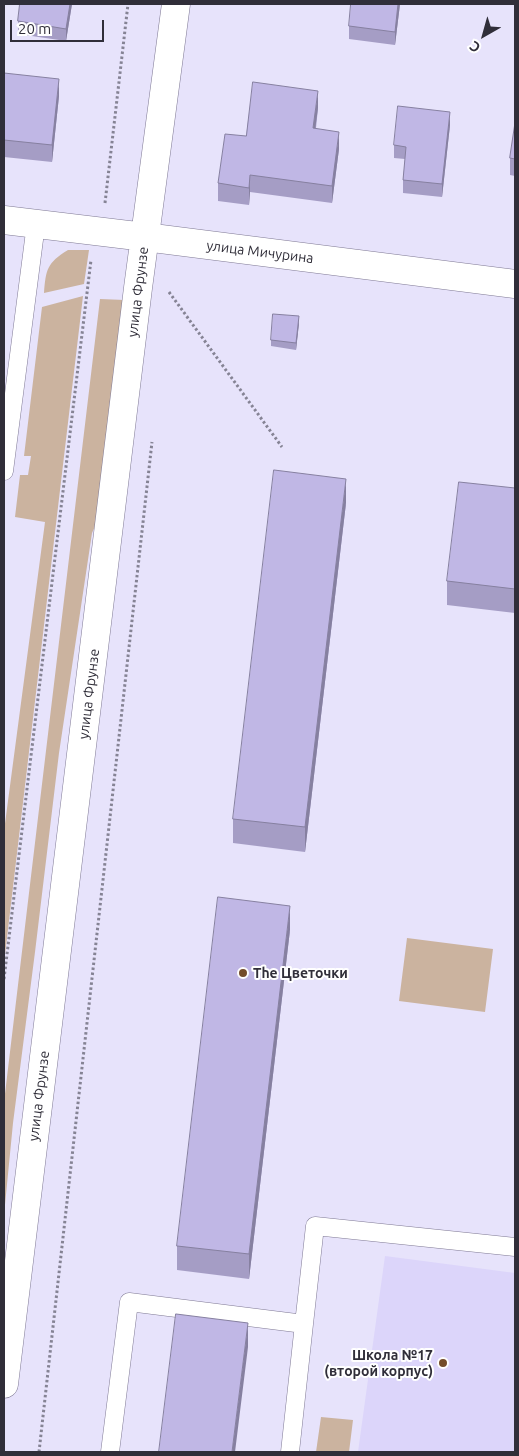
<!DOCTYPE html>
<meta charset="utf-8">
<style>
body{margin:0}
#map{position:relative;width:519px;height:1456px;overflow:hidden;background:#e7e3fb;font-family:Ubuntu,sans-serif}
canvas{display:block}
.frame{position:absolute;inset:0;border:5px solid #302e39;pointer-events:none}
.north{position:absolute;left:459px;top:10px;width:50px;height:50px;-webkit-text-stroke:4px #fff;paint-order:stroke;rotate:218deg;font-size:14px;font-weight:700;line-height:20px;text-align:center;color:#302e39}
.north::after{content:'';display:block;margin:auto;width:18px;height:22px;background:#302e39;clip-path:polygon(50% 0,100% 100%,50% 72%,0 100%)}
.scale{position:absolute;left:10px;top:20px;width:94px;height:22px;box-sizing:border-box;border:2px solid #302e39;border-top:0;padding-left:6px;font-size:15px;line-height:18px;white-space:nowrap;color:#302e39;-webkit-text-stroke:4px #fff;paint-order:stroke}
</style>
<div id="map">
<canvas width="519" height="1456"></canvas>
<div class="frame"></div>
<div class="north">С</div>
<div class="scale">20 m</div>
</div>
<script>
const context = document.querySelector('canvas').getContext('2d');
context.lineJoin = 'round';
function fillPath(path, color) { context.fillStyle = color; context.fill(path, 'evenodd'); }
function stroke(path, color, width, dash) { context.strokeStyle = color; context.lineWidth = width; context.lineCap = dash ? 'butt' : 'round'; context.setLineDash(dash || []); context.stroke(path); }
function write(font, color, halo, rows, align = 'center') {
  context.font = font + ' Ubuntu,sans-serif'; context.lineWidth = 4; context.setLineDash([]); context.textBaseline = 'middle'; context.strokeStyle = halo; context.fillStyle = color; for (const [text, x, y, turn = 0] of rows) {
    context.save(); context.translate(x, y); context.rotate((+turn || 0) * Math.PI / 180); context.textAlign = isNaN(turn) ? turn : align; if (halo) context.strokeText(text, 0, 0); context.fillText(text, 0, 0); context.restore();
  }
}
const built = new Path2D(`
 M 385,1256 L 515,1273 L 515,1452 L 358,1452 Z`);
const green = new Path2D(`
 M 68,250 L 89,250 L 84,284 L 44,293 C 46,269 47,263 68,250 Z
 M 83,296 L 4,963 L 4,831 L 45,522 L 15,517 L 20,475 L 28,475 L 31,456 L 24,456 L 42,307 Z
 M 100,299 L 125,300 L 98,520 L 92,533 L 59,753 L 35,952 L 13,1123 L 4,1215 L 4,1102 Z
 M 407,938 L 493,949 L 485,1012 L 399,1001 Z
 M 321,1417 L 353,1420 L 349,1452 L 316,1452 Z`);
const path = new Path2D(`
 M 105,203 L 128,4
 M 169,292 L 282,447
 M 4,979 L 91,260
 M 39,1452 L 152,442`);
const lane = new Path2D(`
 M 4,471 L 36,224
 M 110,1452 L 129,1302 L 304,1324 L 315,1226 L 515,1247
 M 290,1452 L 304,1324`);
const street = new Path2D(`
 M 145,237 L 515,284`);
const secondary = new Path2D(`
 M 4,220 L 145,237
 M 4,1384 L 138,288 L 176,4`);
const wall = new Path2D(`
 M 20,4 L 72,4 L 66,41 L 18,34 L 18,21 Z
 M 400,4 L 395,45 L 349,39 L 349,26 Z
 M 4,73 L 59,96 L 52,162 L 4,157 Z
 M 318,108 L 316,128 L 339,149 L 332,203 L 250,192 L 249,205 L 218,201 L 218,183 Z
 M 515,123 L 515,199 L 514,199 L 514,181 L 515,176 L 510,175 L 510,158 Z
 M 450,125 L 442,197 L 403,193 L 403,180 L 405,159 L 394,158 L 394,145 Z
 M 299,323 L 296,350 L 271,346 L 271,340 Z
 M 515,488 L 515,613 L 447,605 L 447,581 Z
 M 346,503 L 305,852 L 233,843 L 233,819 Z
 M 290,930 L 249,1279 L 177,1270 L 177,1246 Z`);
const shadedWall = new Path2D(`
 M 70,4 L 72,4 L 66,41 L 66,29 Z
 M 398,4 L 400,4 L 395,45 L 395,32 Z
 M 59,79 L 59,96 L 52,162 L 52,145 Z
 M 318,91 L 318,108 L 313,145 L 313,128 Z
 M 450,112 L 450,125 L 442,197 L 442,184 Z
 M 339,132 L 339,149 L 332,203 L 332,186 Z
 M 250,175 L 250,192 L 249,205 L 249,188 Z
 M 299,316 L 299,323 L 296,350 L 296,343 Z
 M 346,479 L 346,503 L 305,852 L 305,827 Z
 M 290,906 L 290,930 L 249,1279 L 249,1254 Z
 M 248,1323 L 248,1347 L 235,1452 L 232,1452 Z`);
const building = new Path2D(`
 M 20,4 L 70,4 L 66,29 L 18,21 Z
 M 351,4 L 398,4 L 395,32 L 349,26 Z
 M 4,73 L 59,79 L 52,145 L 4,140 Z
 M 253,82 L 318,91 L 313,128 L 339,132 L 332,186 L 250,175 L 249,188 L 218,183 L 225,134 L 246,136 Z
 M 398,106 L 450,112 L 442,184 L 403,180 L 406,147 L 394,145 Z
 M 515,123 L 515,159 L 510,158 Z
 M 273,314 L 299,316 L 296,343 L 271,340 Z
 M 274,470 L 346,479 L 305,827 L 233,819 Z
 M 459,482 L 515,488 L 515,589 L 447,581 Z
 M 218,897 L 290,906 L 249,1254 L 177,1246 Z
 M 176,1314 L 248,1323 L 232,1452 L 159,1452 Z`);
const markers = [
 [243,973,5,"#734c2a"],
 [443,1363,5,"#734c2a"]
];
const streetNames = [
 ["улица Мичурина",260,252,7],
 ["улица Фрунзе",138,292,-83],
 ["улица Фрунзе",89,694,-83],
 ["улица Фрунзе",39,1096,-83]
];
const poiNames = [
 ["The Цветочки",253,973],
 ["Школа №17",433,1355,"right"],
 ["(второй корпус)",433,1371,"right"]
];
fillPath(built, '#dcd5fa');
fillPath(green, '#cbb39f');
stroke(lane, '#7f7994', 19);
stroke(street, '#7f7994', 29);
stroke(secondary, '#7f7994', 29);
stroke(path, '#858394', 3, [2.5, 2.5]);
stroke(lane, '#fff', 18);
stroke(street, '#fff', 28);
stroke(secondary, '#fff', 28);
fillPath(wall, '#a59dc5');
fillPath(shadedWall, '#8680a0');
fillPath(building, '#c0b7e5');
stroke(building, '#8680a0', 1);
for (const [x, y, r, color] of markers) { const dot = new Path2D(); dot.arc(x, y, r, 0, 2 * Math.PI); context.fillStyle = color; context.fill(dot); stroke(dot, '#fff', 2); }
write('14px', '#302e39', '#fff', streetNames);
write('bold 14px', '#302e39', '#fff', poiNames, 'left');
</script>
